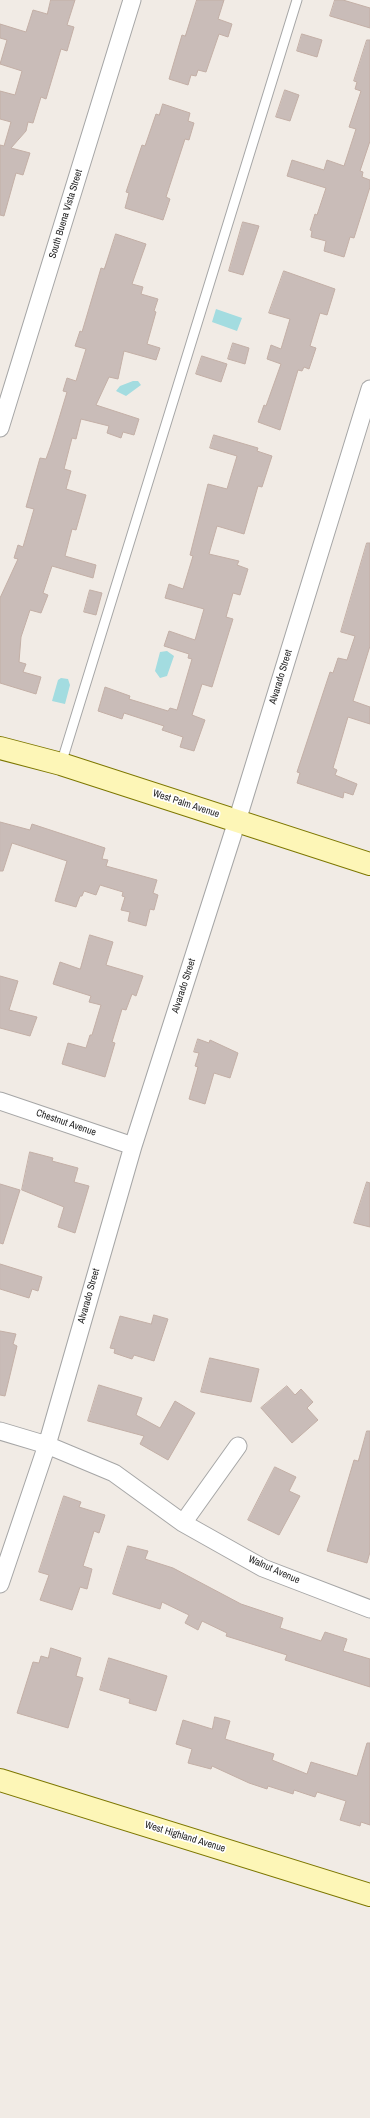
<!DOCTYPE html>
<style>
body{margin:0}
canvas{display:block;background:#f1ebe5}
</style>
<canvas width="370" height="2118"></canvas>
<script>
const context = document.querySelector('canvas').getContext('2d');
context.lineJoin = 'round';
function fillPath(path, color) { context.fillStyle = color; context.fill(path, 'evenodd'); }
function stroke(path, color, width, dash) { context.strokeStyle = color; context.lineWidth = width; context.lineCap = dash ? 'butt' : 'round'; context.setLineDash(dash || []); context.stroke(path); }
function write(font, color, halo, rows, align = 'center') {
  context.font = font + ' "Archivo Narrow",sans-serif'; context.lineWidth = 3.5; context.setLineDash([]); context.textBaseline = 'middle'; context.strokeStyle = halo; context.fillStyle = color; for (const [text, x, y, turn = 0] of rows) {
    context.save(); context.translate(x, y); context.rotate((+turn || 0) * Math.PI / 180); context.textAlign = isNaN(turn) ? turn : align; if (halo) context.strokeText(text, 0, 0); context.fillText(text, 0, 0); context.restore();
  }
}
const water = new Path2D(`
 M 216,309 L 242,318 L 237,331 L 212,322 Z
 M 133,381 L 138,381 L 141,385 L 126,396 L 116,391 L 120,386 Z
 M 167,651 L 174,656 L 167,676 L 160,678 L 155,671 L 160,652 Z
 M 61,678 L 68,679 L 70,685 L 65,704 L 52,701 L 58,680 Z`);
const building = new Path2D(`
 M 51,0 L 75,0 L 67,25 L 74,27 L 67,51 L 61,49 L 46,99 L 41,97 L 33,123 L 28,122 L 26,131 L 11,148 L 30,153 L 23,175 L 16,173 L 4,216 L 0,215 L 0,145 L 4,146 L 11,122 L 0,119 L 0,91 L 15,95 L 22,71 L 0,64 L 7,40 L 0,38 L 0,24 L 26,32 L 33,10 L 47,14 Z
 M 197,0 L 224,0 L 218,19 L 232,24 L 228,37 L 219,34 L 206,72 L 198,70 L 196,76 L 191,75 L 188,85 L 169,79 L 182,35 L 185,36 Z
 M 335,0 L 343,0 L 370,8 L 370,28 L 330,16 Z
 M 302,34 L 322,40 L 317,57 L 297,51 Z
 M 367,40 L 370,40 L 370,141 L 360,171 L 363,172 L 362,177 L 370,180 L 370,187 L 354,238 L 350,237 L 344,257 L 324,251 L 326,241 L 311,237 L 312,231 L 310,230 L 315,214 L 317,215 L 326,188 L 287,176 L 292,160 L 324,170 L 327,160 L 344,166 L 356,129 L 349,127 L 361,91 L 355,89 L 357,82 L 354,81 Z
 M 285,90 L 299,95 L 290,121 L 276,117 Z
 M 163,104 L 190,113 L 188,121 L 194,123 L 189,140 L 185,139 L 166,197 L 170,199 L 163,220 L 125,208 L 129,193 L 126,192 L 142,145 L 145,146 L 156,114 L 159,115 Z
 M 243,222 L 259,226 L 243,275 L 229,271 Z
 M 116,234 L 146,244 L 132,284 L 143,287 L 141,294 L 158,299 L 154,311 L 156,312 L 147,344 L 160,348 L 156,360 L 124,351 L 118,379 L 109,377 L 96,405 L 139,419 L 134,435 L 123,432 L 121,438 L 107,433 L 109,426 L 81,419 L 76,439 L 72,438 L 64,469 L 71,471 L 66,489 L 86,495 L 76,530 L 72,529 L 65,556 L 96,565 L 93,578 L 52,566 L 43,593 L 48,595 L 41,613 L 30,610 L 21,637 L 19,662 L 26,664 L 23,672 L 41,677 L 36,694 L 0,683 L 0,598 L 18,559 L 14,558 L 18,545 L 23,547 L 34,509 L 26,507 L 40,458 L 46,459 L 51,445 L 67,392 L 63,391 L 67,378 L 76,381 L 86,349 L 75,346 L 80,331 L 82,332 L 101,268 L 104,269 Z
 M 284,271 L 335,289 L 327,315 L 320,313 L 310,346 L 316,348 L 309,369 L 304,367 L 302,371 L 298,370 L 280,430 L 258,422 L 264,405 L 266,406 L 281,364 L 267,359 L 271,345 L 281,349 L 290,319 L 269,313 Z
 M 233,343 L 249,348 L 245,364 L 228,359 Z
 M 202,356 L 227,364 L 221,382 L 196,374 Z
 M 214,435 L 258,448 L 257,451 L 272,456 L 262,487 L 258,486 L 244,534 L 217,526 L 209,554 L 239,561 L 237,565 L 248,569 L 240,595 L 233,593 L 226,617 L 233,619 L 212,687 L 202,684 L 192,715 L 205,720 L 194,751 L 180,747 L 183,737 L 162,730 L 164,726 L 124,713 L 122,719 L 98,711 L 105,687 L 130,696 L 129,699 L 168,711 L 170,708 L 177,710 L 192,659 L 188,658 L 189,654 L 164,646 L 169,631 L 195,640 L 204,609 L 165,598 L 169,584 L 183,589 L 193,556 L 190,555 L 208,484 L 227,489 L 237,456 L 210,448 Z
 M 367,543 L 370,543 L 370,646 L 353,701 L 370,707 L 370,724 L 348,717 L 333,768 L 337,770 L 335,775 L 357,784 L 353,795 L 344,792 L 343,798 L 297,783 L 300,773 L 297,772 L 330,672 L 333,673 L 338,658 L 347,660 L 355,636 L 341,632 Z
 M 90,590 L 102,593 L 96,615 L 84,612 Z
 M 0,822 L 30,830 L 32,824 L 105,848 L 102,859 L 108,860 L 106,866 L 157,880 L 153,893 L 158,895 L 154,910 L 150,909 L 146,926 L 128,921 L 130,912 L 121,910 L 125,897 L 122,896 L 123,892 L 100,885 L 96,895 L 84,891 L 82,896 L 80,896 L 76,907 L 55,901 L 67,861 L 12,843 L 3,871 L 0,871 Z
 M 90,935 L 113,942 L 106,965 L 143,976 L 136,996 L 132,994 L 126,1010 L 122,1009 L 112,1042 L 115,1043 L 105,1077 L 62,1064 L 68,1043 L 86,1048 L 90,1035 L 92,1035 L 101,1005 L 89,1002 L 91,996 L 53,984 L 60,962 L 80,969 Z
 M 0,976 L 18,981 L 9,1010 L 37,1017 L 30,1036 L 0,1028 Z
 M 198,1039 L 209,1043 L 210,1040 L 238,1053 L 230,1078 L 214,1073 L 205,1104 L 189,1099 L 198,1067 L 195,1066 L 199,1053 L 194,1052 Z
 M 30,1152 L 53,1158 L 52,1161 L 78,1168 L 74,1182 L 89,1186 L 75,1233 L 58,1227 L 64,1207 L 22,1190 Z
 M 367,1182 L 370,1183 L 370,1227 L 354,1223 Z
 M 0,1184 L 20,1190 L 3,1244 L 0,1243 Z
 M 0,1264 L 42,1277 L 38,1291 L 32,1289 L 29,1298 L 0,1289 Z
 M 154,1315 L 168,1319 L 154,1361 L 134,1355 L 132,1359 L 114,1353 L 115,1349 L 110,1348 L 120,1316 L 151,1324 Z
 M 0,1331 L 16,1334 L 13,1344 L 17,1346 L 5,1396 L 0,1395 Z
 M 210,1358 L 259,1369 L 251,1402 L 201,1392 Z
 M 99,1385 L 142,1398 L 136,1415 L 160,1428 L 175,1401 L 195,1413 L 168,1460 L 140,1444 L 144,1436 L 88,1421 Z
 M 287,1386 L 295,1395 L 301,1389 L 313,1402 L 307,1408 L 318,1420 L 292,1443 L 261,1408 Z
 M 367,1431 L 370,1431 L 370,1552 L 367,1563 L 327,1551 L 354,1460 L 358,1461 Z
 M 275,1467 L 296,1477 L 289,1491 L 300,1496 L 279,1535 L 248,1520 Z
 M 64,1496 L 81,1502 L 79,1507 L 105,1515 L 99,1533 L 94,1531 L 83,1566 L 92,1569 L 87,1589 L 80,1587 L 72,1610 L 40,1600 L 49,1575 L 39,1572 Z
 M 128,1546 L 148,1551 L 145,1559 L 173,1568 L 241,1604 L 283,1618 L 280,1628 L 321,1641 L 325,1632 L 347,1639 L 343,1651 L 370,1659 L 370,1687 L 285,1660 L 287,1655 L 226,1636 L 227,1633 L 202,1621 L 198,1630 L 185,1623 L 189,1615 L 162,1602 L 160,1609 L 113,1594 Z
 M 51,1648 L 81,1658 L 76,1676 L 83,1678 L 68,1728 L 17,1713 L 33,1662 L 39,1663 L 41,1656 L 48,1658 Z
 M 109,1658 L 167,1676 L 156,1711 L 129,1703 L 130,1699 L 100,1690 Z
 M 215,1717 L 230,1721 L 225,1739 L 274,1754 L 272,1760 L 307,1774 L 311,1762 L 357,1776 L 367,1743 L 370,1743 L 370,1825 L 361,1822 L 360,1826 L 340,1820 L 346,1801 L 317,1792 L 315,1797 L 294,1790 L 293,1794 L 268,1786 L 267,1789 L 249,1783 L 212,1766 L 211,1769 L 188,1763 L 192,1749 L 176,1744 L 183,1720 L 212,1729 Z`);
const lane = new Path2D(`
 M 61,764 L 297,0`);
const street = new Path2D(`
 M 0,428 L 132,0
 M 0,1101 L 133,1146
 M 0,1431 L 47,1445 L 114,1473 L 183,1523 L 263,1568 L 370,1609
 M 183,1523 L 238,1446
 M 0,1584 L 47,1445 L 133,1146 L 237,821 L 370,389`);
const secondary = new Path2D(`
 M 0,748 L 61,764 L 370,864
 M 0,1780 L 370,1895`);
const streetNames = [
 ["South Buena Vista Street",66,214,-73],
 ["Alvarado Street",281,677,-73],
 ["West Palm Avenue",186,804,18],
 ["Alvarado Street",184,986,-72],
 ["Chestnut Avenue",66,1123,19],
 ["Alvarado Street",89,1296,-74],
 ["Walnut Avenue",274,1570,24],
 ["West Highland Avenue",185,1837,17]
];
fillPath(water, '#a3dce0');
fillPath(building, '#c9bcb8');
stroke(building, '#c3afa6', 1);
stroke(lane, '#a6a6a6', 11);
stroke(street, '#a6a6a6', 19);
stroke(secondary, '#7d7700', 24);
stroke(lane, '#fff', 9);
stroke(street, '#fff', 17);
stroke(secondary, '#fdf6b7', 22);
write('10px', '#1f1f1f', '#fff', streetNames);
</script>
